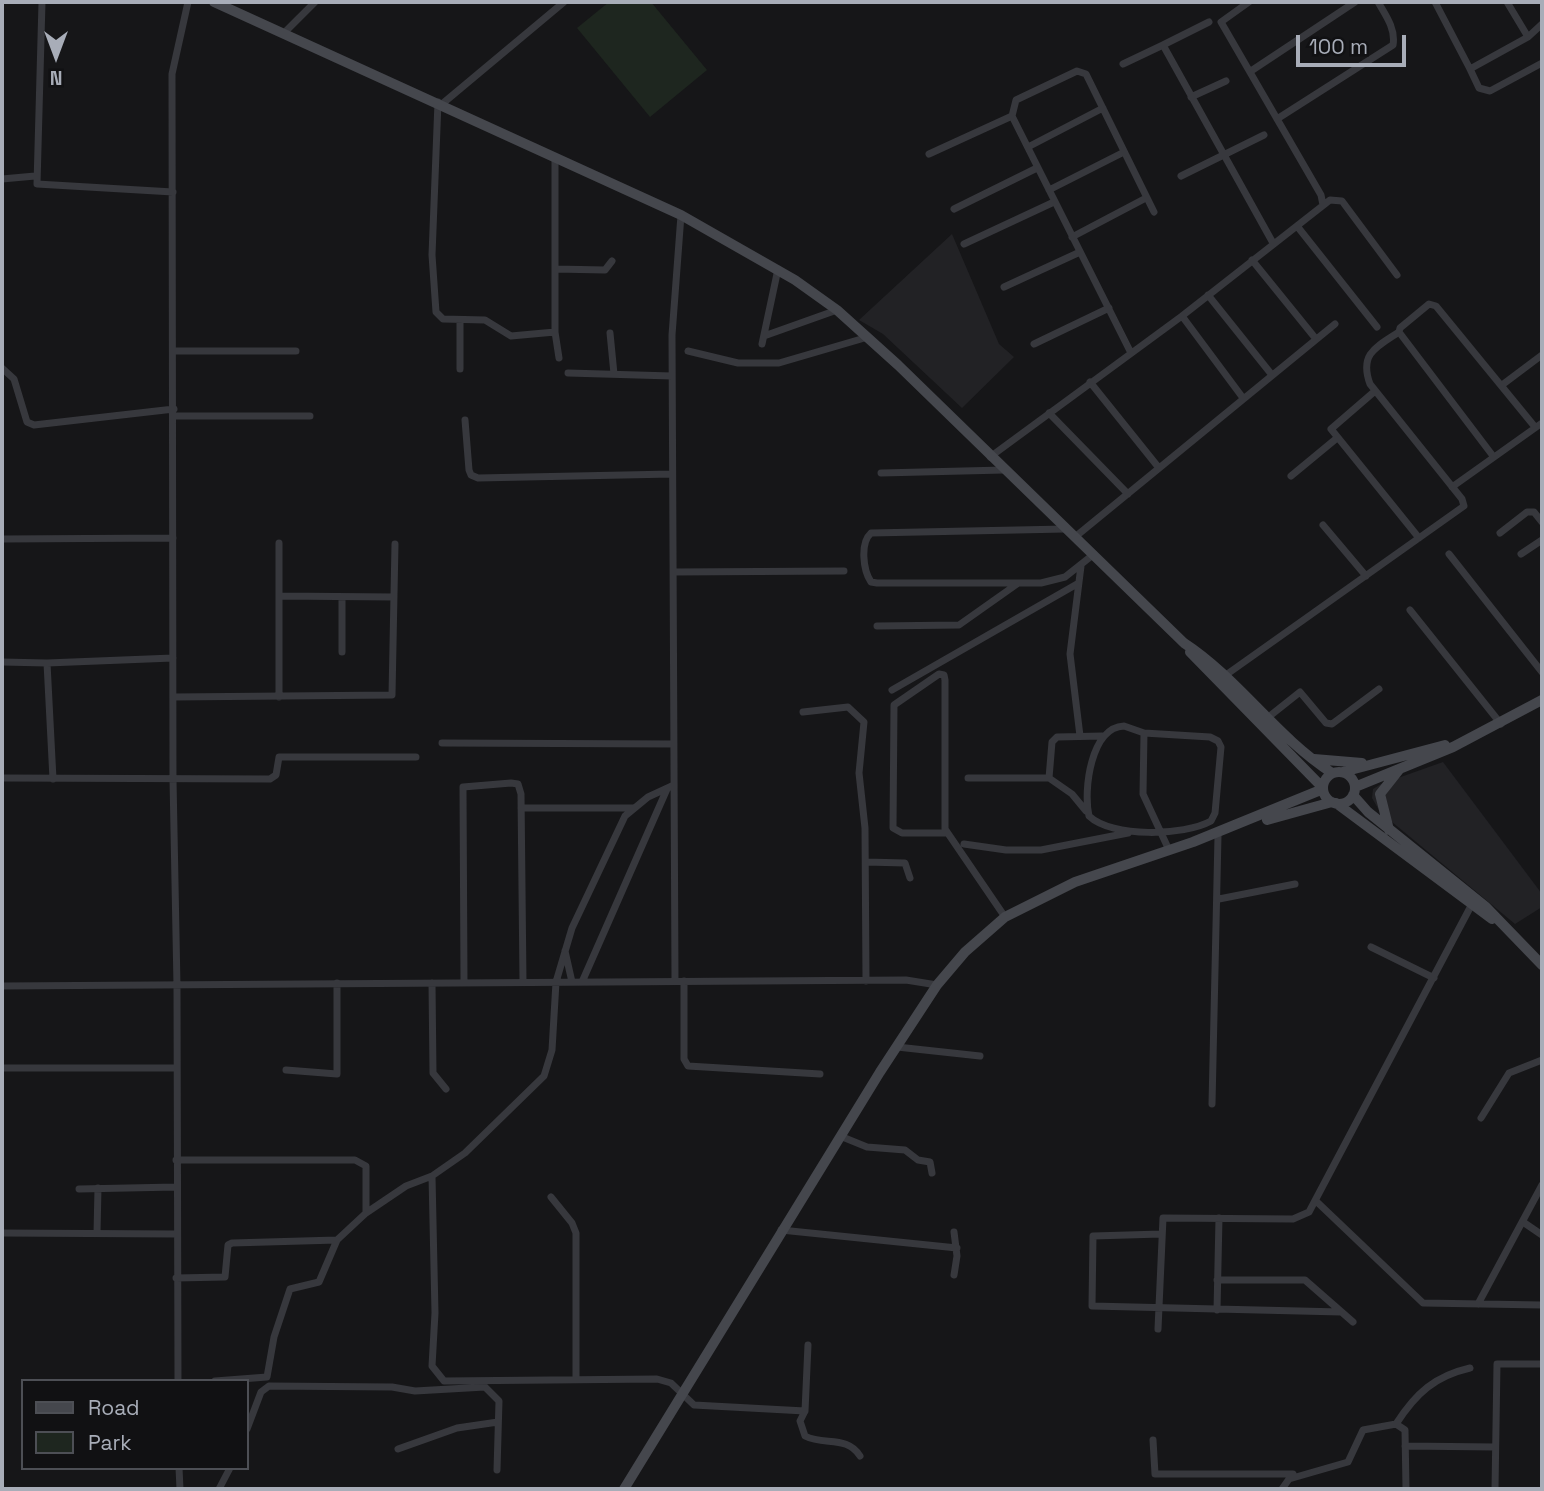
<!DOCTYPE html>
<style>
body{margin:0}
#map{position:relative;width:1544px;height:1491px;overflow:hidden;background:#161618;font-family:"Space Grotesk",sans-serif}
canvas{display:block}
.frame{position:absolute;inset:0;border:4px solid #a8adb8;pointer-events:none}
.legend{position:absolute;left:21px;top:1379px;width:228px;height:91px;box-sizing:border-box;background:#111113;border:2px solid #4d4f55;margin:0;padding:9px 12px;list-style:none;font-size:21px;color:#a8adb8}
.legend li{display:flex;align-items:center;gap:14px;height:35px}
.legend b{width:35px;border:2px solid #4d4f55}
.north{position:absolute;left:21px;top:21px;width:70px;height:70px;-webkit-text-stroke:5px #111113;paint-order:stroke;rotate:180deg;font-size:19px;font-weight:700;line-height:28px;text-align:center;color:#a8adb8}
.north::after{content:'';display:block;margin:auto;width:24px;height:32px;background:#a8adb8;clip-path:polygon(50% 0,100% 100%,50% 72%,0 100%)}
.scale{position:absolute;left:1296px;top:35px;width:110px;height:32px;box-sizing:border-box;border:4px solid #a8adb8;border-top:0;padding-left:9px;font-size:21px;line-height:24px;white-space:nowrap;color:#a8adb8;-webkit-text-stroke:5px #111113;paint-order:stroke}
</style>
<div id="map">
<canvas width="1544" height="1491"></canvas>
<div class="frame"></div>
<ul class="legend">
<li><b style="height:9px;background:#45474d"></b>Road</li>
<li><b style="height:19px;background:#1e261f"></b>Park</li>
</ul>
<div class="north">N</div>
<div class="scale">100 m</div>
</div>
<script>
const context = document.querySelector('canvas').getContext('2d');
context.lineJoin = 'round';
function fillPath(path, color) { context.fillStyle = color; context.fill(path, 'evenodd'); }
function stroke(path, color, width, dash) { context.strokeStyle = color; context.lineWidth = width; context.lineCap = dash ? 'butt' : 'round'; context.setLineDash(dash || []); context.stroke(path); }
const built = new Path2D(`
 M 952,234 L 999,344 L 1014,357 L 962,408 L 883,334 L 859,320 Z
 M 1443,762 L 1542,894 L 1542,907 L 1515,924 L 1380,812 L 1372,798 L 1373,789 L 1381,784 Z`);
const green = new Path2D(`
 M 609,2 L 651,2 L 707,70 L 650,117 L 577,28 Z`);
const street = new Path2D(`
 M 42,2 L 37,184 L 173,192
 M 1249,2 L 1221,22 L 1321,195 L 1323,205
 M 1435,2 L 1470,69 L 1528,37 L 1542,24
 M 1507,2 L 1528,37
 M 1209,22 L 1163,45 L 1273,243
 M 283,34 L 315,2
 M 1123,64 L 1163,45
 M 1470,69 L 1479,88 L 1490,91 L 1542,63
 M 1251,71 L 1355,2
 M 1191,97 L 1226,81
 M 438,102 L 432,255 L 436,312 L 443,319 L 485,320 L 511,336 L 555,332
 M 442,104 L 564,2
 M 1012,116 L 1016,100 L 1077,71 L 1086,74 L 1154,212
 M 1277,119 L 1393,45 C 1396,29 1385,14 1378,2
 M 1028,147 L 1103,108
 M 929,154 L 1012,116 L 1130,351
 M 555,158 L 555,332 L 559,358
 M 1181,176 L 1264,135
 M 2,179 L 35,176
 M 1049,190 L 1124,152
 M 954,209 L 1037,168
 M 1297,226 L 1377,327
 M 1072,237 L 1146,198
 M 964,244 L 1054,202
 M 1252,260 L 1316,339
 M 555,269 L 605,270 L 612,261
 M 1004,287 L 1080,252
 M 1208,295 L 1272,375
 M 1182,316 L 1243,398
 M 610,333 L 614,374
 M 764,336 L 837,310
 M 762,344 L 778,269
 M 1034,344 L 1109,308
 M 173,351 L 296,351
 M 688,351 L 738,363 L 779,363 L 868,337
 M 2,368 L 14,379 L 27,422 L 34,425 L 174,409
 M 460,369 L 460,320
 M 568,373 L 672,376
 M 1090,382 L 1159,468
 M 1502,385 L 1542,355
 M 1375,391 L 1331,429 L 1419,538
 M 1049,413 L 1128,494
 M 174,416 L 310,416
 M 465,420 L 469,470 L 471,475 L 478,478 L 672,474
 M 1493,456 L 1399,332 L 1400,328 L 1429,304 L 1436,306 L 1535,427
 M 990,457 L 1182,316 L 1330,200 L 1342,201 L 1397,275
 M 881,473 L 1004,470
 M 1291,476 L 1337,438
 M 1452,487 L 1542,423
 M 1323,525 L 1366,576
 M 1065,529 L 871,533 C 860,543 863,570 871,582 L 877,583 L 1041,583 L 1065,577 L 1094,554
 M 1500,533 L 1527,512 L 1534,512 L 1542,522
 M 1075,537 L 1335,324
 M 2,539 L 173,538
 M 279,543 L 279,697
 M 1449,554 L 1542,672
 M 1521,554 L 1542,540
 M 674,572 L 844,571
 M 279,596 L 394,597
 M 1410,610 L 1501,724
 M 877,626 L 959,625 L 1017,584
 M 342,652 L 342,597
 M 2,662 L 47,663 L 173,658
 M 47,663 L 53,779
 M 1223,677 L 1464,506 L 1462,499 L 1370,384 C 1359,354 1376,347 1399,332
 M 892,690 L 1077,584
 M 174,697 L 392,695 L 395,544
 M 803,712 L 848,707 L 864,722 L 859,773 L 865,828 L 866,981
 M 1266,719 L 1300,692 L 1326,723 L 1332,724 L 1379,689
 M 1124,726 L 1144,733 L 1210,737 L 1218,741 L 1221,747 L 1215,813 L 1211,821 C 1184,836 1112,838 1089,816 C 1083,790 1091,727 1124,726 Z
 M 1144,733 L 1143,794 L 1169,850
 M 1080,736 L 1070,654 L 1081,566
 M 442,743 L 674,744
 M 2,778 L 270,779 L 276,775 L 279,757 L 416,757
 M 968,778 L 1049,778
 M 521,808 L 633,808
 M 1086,811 L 1072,794 L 1049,778 L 1052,742 L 1057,737 L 1102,736
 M 946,833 L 902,833 L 893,828 L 894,705 L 939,674 L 944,675 L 945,680 L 945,829 L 1005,917
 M 964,844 L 1006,850 L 1041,850 L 1128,833
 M 866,862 L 905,863 L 910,878
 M 1219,899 L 1295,884
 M 1371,947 L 1434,978
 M 565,951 L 572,982
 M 675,981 L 672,335 L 681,215
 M 684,981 L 684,1059 L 688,1066 L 820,1074
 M 464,982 L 463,787 L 511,783 L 518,784 L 521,794 L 523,982
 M 582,982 L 667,789
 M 432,983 L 433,1073 L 446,1089
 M 2,986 L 906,980 L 937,985
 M 897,1047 L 980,1056
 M 2,1068 L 176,1068
 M 286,1070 L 337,1074 L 337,983
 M 1212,1104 L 1218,836
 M 1481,1118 L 1509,1073 L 1542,1060
 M 840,1136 L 867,1147 L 905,1150 L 918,1160 L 930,1162 L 932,1173
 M 176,1160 L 355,1160 L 366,1166 L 366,1213 L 337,1240 L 319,1282 L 290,1289 L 274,1337 L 267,1377 L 215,1381
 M 432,1176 L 465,1153 L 544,1076 L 552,1050 L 556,982 L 572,928 L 625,816 L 648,797 L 674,785
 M 79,1189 L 176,1187
 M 551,1197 L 572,1223 L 576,1233 L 576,1379
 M 1316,1201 L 1423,1303 L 1542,1305
 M 366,1213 L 406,1186 L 432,1176 L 435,1313 L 432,1366 L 444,1381 L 657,1379 L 671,1383 L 694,1405 L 805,1411 L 800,1421 L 805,1436 C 824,1446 847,1435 860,1456
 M 1523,1222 L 1542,1235
 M 781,1230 L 957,1248
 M 954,1232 L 957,1256 L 954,1275
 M 2,1233 L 176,1234
 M 97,1233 L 98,1188
 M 1161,1234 L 1093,1236 L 1092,1306 L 1341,1312
 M 176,1278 L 225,1277 L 228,1245 L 232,1243 L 337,1240
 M 1217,1280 L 1305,1280 L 1353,1322
 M 1478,1304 L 1542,1185
 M 1217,1310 L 1219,1218
 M 1158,1329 L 1163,1218 L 1293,1219 L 1309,1212 L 1472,904
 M 178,1381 L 177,986 L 173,779 L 172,74 L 188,2
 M 805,1411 L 808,1345
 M 1396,1424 C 1416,1393 1435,1376 1470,1368
 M 247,1429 L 261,1392 L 269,1386 L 392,1387 L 415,1391 L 485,1387 L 499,1401 L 497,1470
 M 1153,1440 L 1155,1474 L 1293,1474
 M 1405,1446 L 1495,1447
 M 398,1449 L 457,1428 L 498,1422
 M 179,1468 L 180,1489
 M 219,1489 L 230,1468
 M 1282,1489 L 1289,1479 L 1348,1462 L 1363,1430 L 1396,1424 L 1405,1430 L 1406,1489
 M 1495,1489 L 1497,1364 L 1542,1364`);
const secondary = new Path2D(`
 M 214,2 L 681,215 L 795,280 L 837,310 L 898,365 L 1184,643 C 1239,679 1276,737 1332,773
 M 1190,652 L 1323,788
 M 1314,759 L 1362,763
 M 1343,772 L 1445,745
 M1323 788a16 16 0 1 1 32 0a16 16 0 1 1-32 0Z
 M 1355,787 L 1453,747 L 1542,700
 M 1353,795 L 1368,812 L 1486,907 L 1542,965
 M 1336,803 L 1492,919
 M 1267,820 L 1332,802
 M 1389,830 L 1380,794 L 1399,770
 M 624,1489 L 880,1072 L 937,985 L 965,952 L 1005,917 L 1075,882 L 1193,842 L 1323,789`);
fillPath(built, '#222225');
fillPath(green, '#1e261f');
stroke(street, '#37383d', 7);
stroke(secondary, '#45474d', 10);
</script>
